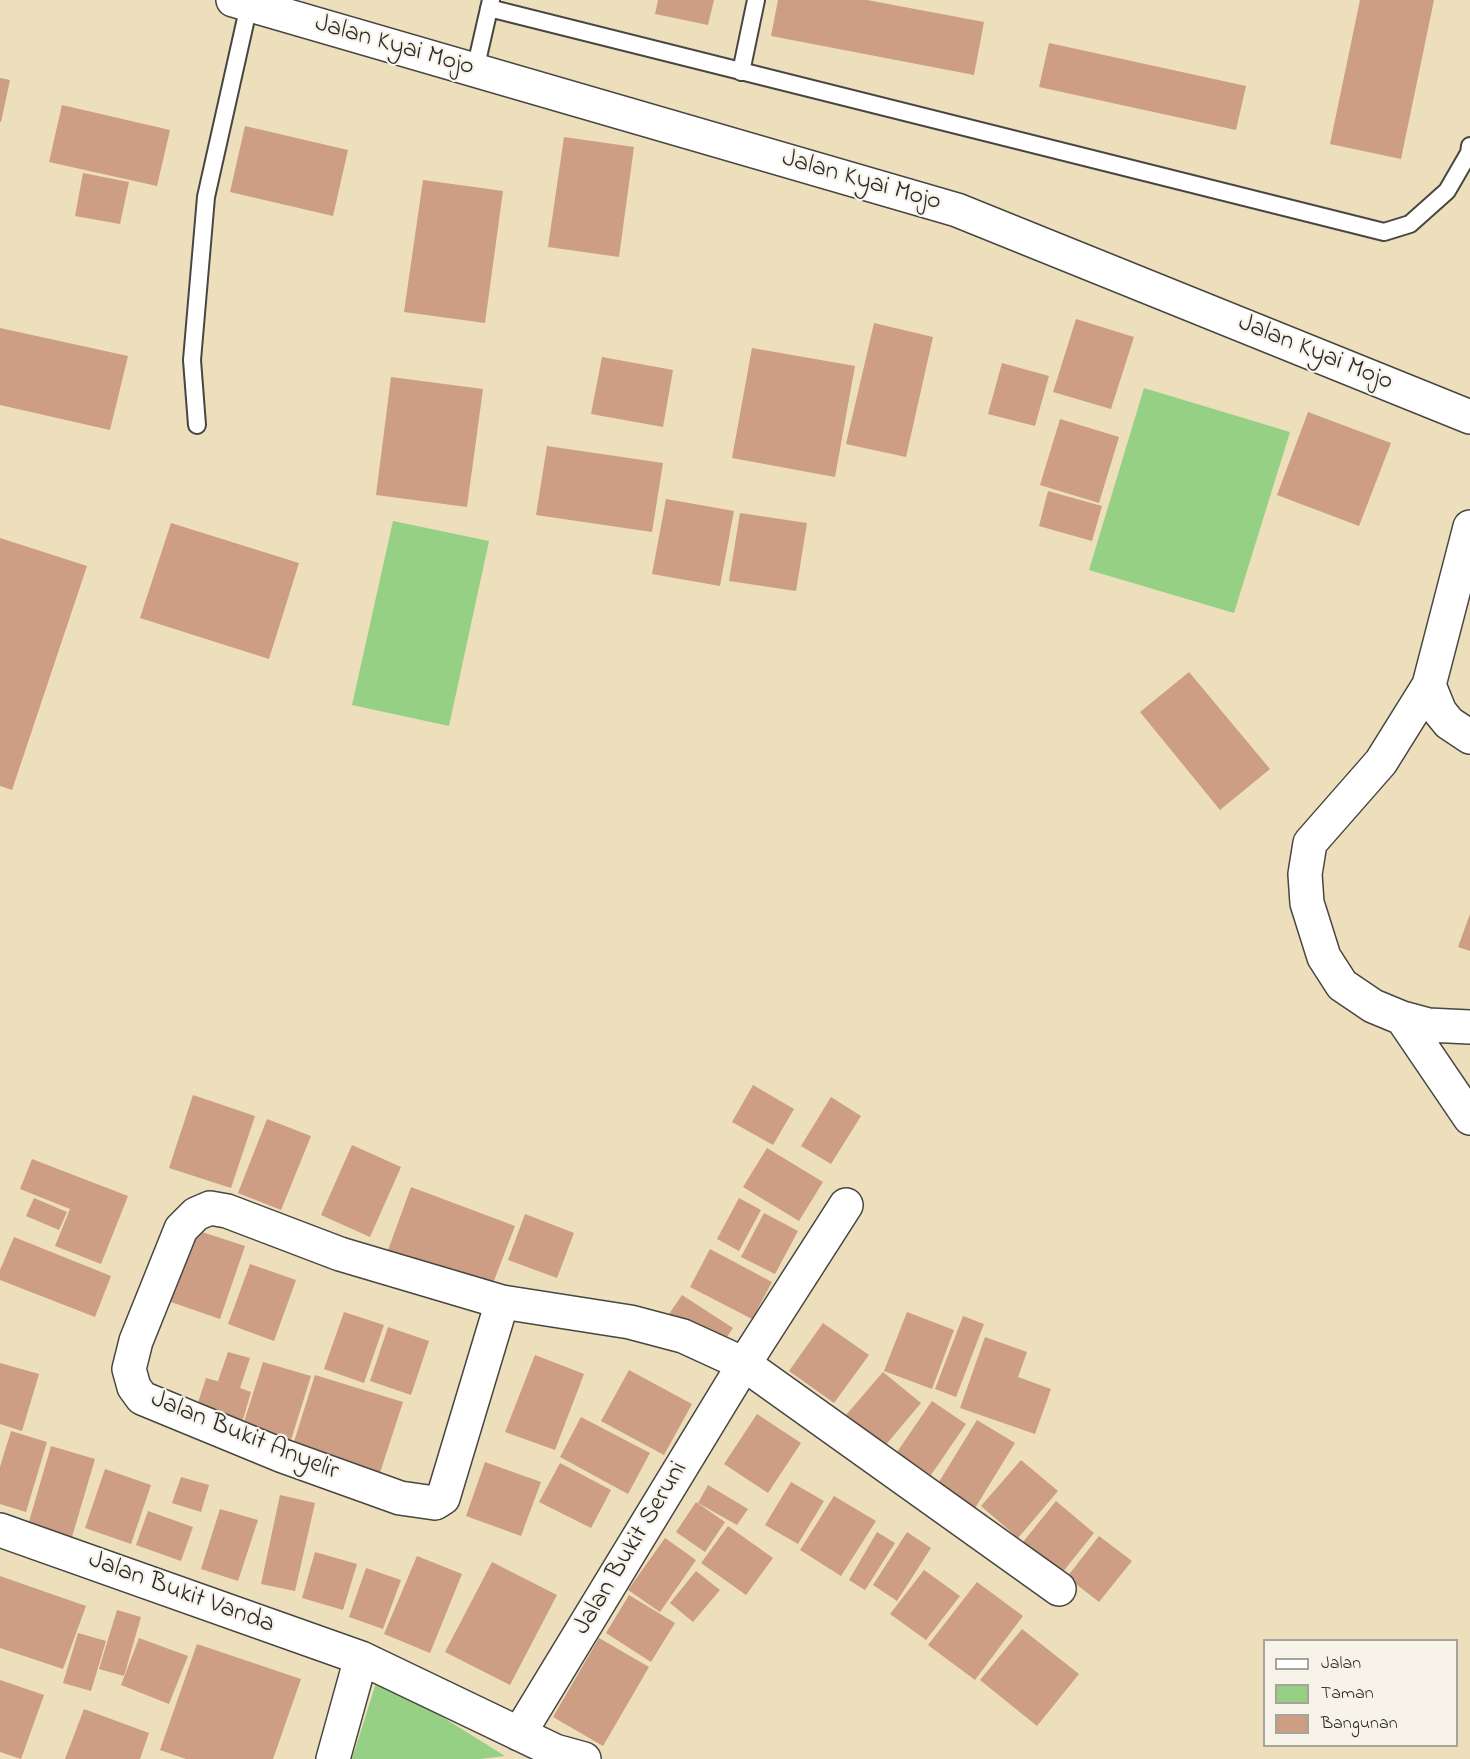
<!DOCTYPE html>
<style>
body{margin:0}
#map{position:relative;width:1470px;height:1759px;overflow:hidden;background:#eddebc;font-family:"Indie Flower",sans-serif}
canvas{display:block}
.legend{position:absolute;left:1263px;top:1639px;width:195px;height:108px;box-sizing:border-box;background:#f7f3e8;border:2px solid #a5a39c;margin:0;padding:8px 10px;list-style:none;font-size:18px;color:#2b2b2b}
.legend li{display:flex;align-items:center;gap:12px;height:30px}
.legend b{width:30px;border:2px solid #a5a39c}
</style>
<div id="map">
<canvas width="1470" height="1759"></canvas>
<ul class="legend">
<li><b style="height:8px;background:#fff"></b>Jalan</li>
<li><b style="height:16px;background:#96d084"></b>Taman</li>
<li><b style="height:16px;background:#cd9e84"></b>Bangunan</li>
</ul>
</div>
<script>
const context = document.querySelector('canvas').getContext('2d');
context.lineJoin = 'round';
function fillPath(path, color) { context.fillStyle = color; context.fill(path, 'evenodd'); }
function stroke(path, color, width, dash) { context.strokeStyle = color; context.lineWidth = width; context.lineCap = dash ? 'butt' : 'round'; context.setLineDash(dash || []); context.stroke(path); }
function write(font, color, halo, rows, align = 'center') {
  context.font = font + ' "Indie Flower",sans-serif'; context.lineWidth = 4.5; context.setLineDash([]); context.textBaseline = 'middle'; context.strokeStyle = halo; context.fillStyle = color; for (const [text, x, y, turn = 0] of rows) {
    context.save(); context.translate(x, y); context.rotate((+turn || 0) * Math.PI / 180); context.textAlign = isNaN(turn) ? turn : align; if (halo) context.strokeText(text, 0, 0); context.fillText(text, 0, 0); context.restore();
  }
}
const green = new Path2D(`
 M 1144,388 L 1290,432 L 1234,613 L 1089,570 Z
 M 393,521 L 489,541 L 449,726 L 352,705 Z
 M 378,1677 L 505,1756 L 480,1759 L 352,1759 Z`);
const building = new Path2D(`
 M 658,0 L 714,0 L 708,25 L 655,14 Z
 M 778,0 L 867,0 L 984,22 L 974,75 L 771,36 Z
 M 1360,0 L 1434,0 L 1401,159 L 1330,144 Z
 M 1049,43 L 1246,86 L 1236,130 L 1039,87 Z
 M 0,78 L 10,80 L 1,122 L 0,122 Z
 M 62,105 L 170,130 L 157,186 L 49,162 Z
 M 245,126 L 348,150 L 333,216 L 230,192 Z
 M 564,137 L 634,147 L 619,257 L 548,247 Z
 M 83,173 L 129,182 L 120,224 L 75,216 Z
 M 423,180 L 503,191 L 485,323 L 404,312 Z
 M 1076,319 L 1134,337 L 1111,409 L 1053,392 Z
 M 874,323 L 933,337 L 906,457 L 846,444 Z
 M 0,328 L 128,356 L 110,430 L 0,405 Z
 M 752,348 L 855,366 L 835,477 L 732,458 Z
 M 602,357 L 673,370 L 663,427 L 591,414 Z
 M 1002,363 L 1049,376 L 1035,426 L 988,414 Z
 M 391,377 L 483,389 L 467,507 L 376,495 Z
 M 1308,412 L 1391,443 L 1359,526 L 1277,495 Z
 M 1060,419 L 1119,437 L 1099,503 L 1040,485 Z
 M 547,446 L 663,463 L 652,532 L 536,515 Z
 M 1048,491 L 1102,506 L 1092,541 L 1039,526 Z
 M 666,499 L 734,511 L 720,586 L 652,574 Z
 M 740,513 L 807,523 L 796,591 L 729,581 Z
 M 171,523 L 299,563 L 269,659 L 140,618 Z
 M 0,538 L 87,566 L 12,790 L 0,786 Z
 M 1189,672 L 1270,769 L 1220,810 L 1140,712 Z
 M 1470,914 L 1470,951 L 1458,947 Z
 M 753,1085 L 794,1109 L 773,1145 L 732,1122 Z
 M 193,1095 L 255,1116 L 231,1188 L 169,1168 Z
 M 831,1097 L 861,1116 L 831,1164 L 801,1146 Z
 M 267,1119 L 311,1136 L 281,1210 L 238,1193 Z
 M 352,1145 L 401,1167 L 370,1237 L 321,1215 Z
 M 767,1148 L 823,1182 L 799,1221 L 743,1187 Z
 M 32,1159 L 128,1196 L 101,1264 L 55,1246 L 70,1209 L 20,1189 Z
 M 411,1187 L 515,1226 L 490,1291 L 387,1253 Z
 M 34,1198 L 67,1212 L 59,1230 L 26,1216 Z
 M 739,1198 L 761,1210 L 739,1251 L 717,1239 Z
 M 764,1213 L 798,1231 L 775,1274 L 741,1257 Z
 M 525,1214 L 574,1233 L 557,1278 L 508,1260 Z
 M 193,1229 L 245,1246 L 220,1319 L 168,1301 Z
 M 14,1237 L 111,1276 L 95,1317 L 0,1280 L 0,1270 Z
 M 710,1249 L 772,1282 L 752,1319 L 690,1287 Z
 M 250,1264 L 296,1280 L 274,1341 L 228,1324 Z
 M 682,1295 L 733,1328 L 719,1349 L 669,1314 Z
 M 344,1312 L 384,1325 L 364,1383 L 324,1369 Z
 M 907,1312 L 954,1330 L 932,1389 L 884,1371 Z
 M 963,1316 L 984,1324 L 956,1397 L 935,1389 Z
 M 823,1323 L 869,1355 L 834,1403 L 789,1371 Z
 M 388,1327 L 429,1341 L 411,1395 L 370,1381 Z
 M 985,1337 L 1027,1352 L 1018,1377 L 1051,1389 L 1035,1434 L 960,1408 Z
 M 228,1352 L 250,1358 L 240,1388 L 251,1392 L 242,1423 L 196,1409 L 206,1378 L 224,1383 L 218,1381 Z
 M 535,1355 L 584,1374 L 555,1450 L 505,1432 Z
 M 263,1362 L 311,1376 L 291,1440 L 243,1425 Z
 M 0,1363 L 39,1374 L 22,1431 L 0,1424 Z
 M 629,1370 L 692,1404 L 664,1455 L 601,1421 Z
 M 883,1372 L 921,1403 L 884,1447 L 846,1415 Z
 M 315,1375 L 403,1402 L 378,1479 L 291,1451 Z
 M 932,1401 L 966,1424 L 931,1475 L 897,1452 Z
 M 757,1414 L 801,1443 L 768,1493 L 724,1464 Z
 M 581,1417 L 650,1453 L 628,1494 L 560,1457 Z
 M 977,1420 L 1015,1443 L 972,1513 L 934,1490 Z
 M 11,1431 L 47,1442 L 26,1512 L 0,1504 L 0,1467 Z
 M 51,1446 L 95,1459 L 72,1537 L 28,1525 Z
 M 1021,1460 L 1058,1491 L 1018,1538 L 981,1506 Z
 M 485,1462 L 541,1482 L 521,1536 L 466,1516 Z
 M 560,1463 L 611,1490 L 591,1528 L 539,1502 Z
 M 105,1469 L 151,1485 L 131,1544 L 85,1528 Z
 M 181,1477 L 209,1485 L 201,1512 L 172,1503 Z
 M 791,1482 L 824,1501 L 798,1544 L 765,1525 Z
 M 708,1485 L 748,1509 L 737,1525 L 698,1503 Z
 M 280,1495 L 315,1503 L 295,1591 L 261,1584 Z
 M 834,1496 L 876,1521 L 841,1576 L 800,1550 Z
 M 1056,1501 L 1094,1533 L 1062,1573 L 1023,1542 Z
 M 696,1502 L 725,1522 L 705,1552 L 676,1532 Z
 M 220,1509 L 258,1520 L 238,1581 L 201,1569 Z
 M 148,1511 L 193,1527 L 181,1561 L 136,1545 Z
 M 728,1526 L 773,1558 L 746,1595 L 701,1563 Z
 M 877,1532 L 895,1543 L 865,1590 L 849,1580 Z
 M 907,1532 L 931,1548 L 897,1601 L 873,1585 Z
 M 1099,1536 L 1132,1561 L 1099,1602 L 1067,1577 Z
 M 665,1538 L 696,1560 L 660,1612 L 628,1590 Z
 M 315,1552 L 357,1564 L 343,1610 L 302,1598 Z
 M 417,1556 L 462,1574 L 430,1653 L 384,1634 Z
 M 492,1562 L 557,1595 L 510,1685 L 445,1652 Z
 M 366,1568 L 401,1580 L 383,1629 L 349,1617 Z
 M 924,1570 L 960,1596 L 926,1640 L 890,1614 Z
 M 696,1571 L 720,1590 L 693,1622 L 670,1603 Z
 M 0,1576 L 86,1606 L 63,1669 L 0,1648 Z
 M 977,1582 L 1023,1616 L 975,1680 L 928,1645 Z
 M 629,1595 L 675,1623 L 651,1662 L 606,1633 Z
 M 117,1610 L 141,1617 L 124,1676 L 99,1669 Z
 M 1022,1629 L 1079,1674 L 1037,1726 L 980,1680 Z
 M 78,1633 L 106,1641 L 91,1691 L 63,1683 Z
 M 139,1638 L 188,1656 L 169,1704 L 121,1685 Z
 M 599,1638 L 649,1667 L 603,1746 L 553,1717 Z
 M 197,1644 L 301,1679 L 273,1759 L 186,1759 L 160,1750 Z
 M 0,1680 L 44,1695 L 21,1759 L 0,1752 Z
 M 84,1709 L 149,1733 L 140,1759 L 65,1759 Z`);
const lane = new Path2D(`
 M 489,8 L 1384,232 L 1410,224 L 1447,191 L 1469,153 L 1470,146
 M 475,70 L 491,0
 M 741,72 L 756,0
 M 197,425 L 192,360 L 206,197 L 249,5`);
const street = new Path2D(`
 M 233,0 L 957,210 L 1470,417
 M 1470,527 L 1429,685 L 1440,712 L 1449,723 L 1470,737
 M 1429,685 L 1381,762 L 1310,843 L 1305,874 L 1307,903 L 1324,957 L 1342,985 L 1373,1006 L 1402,1018 L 1428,1025 L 1470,1027
 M 1402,1018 L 1470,1118
 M 502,1302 L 443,1498 L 435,1503 L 400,1498 L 283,1456 L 142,1398 L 134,1387 L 129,1369 L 136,1341 L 181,1229 L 196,1214 L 210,1208 L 227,1211 L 340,1254 L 502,1302 L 630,1322 L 683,1336 L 744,1364 L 846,1205
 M 0,1530 L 361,1658 L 555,1751 L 584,1759
 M 519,1734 L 744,1364 L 1059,1589
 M 333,1759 L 361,1658`);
const streetNames = [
 ["Jalan Kyai Mojo",394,47,16],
 ["Jalan Kyai Mojo",861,182,16],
 ["Jalan Kyai Mojo",1315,354,22],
 ["Jalan Bukit Anyelir",244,1437,22],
 ["Jalan Bukit Seruni",632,1549,-59],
 ["Jalan Bukit Vanda",181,1594,20]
];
fillPath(green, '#96d084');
fillPath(building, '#cd9e84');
stroke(lane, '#484641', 20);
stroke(street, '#484641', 36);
stroke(lane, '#fff', 16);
stroke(street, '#fff', 33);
write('26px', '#2b2b2b', '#f7f3e8', streetNames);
</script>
